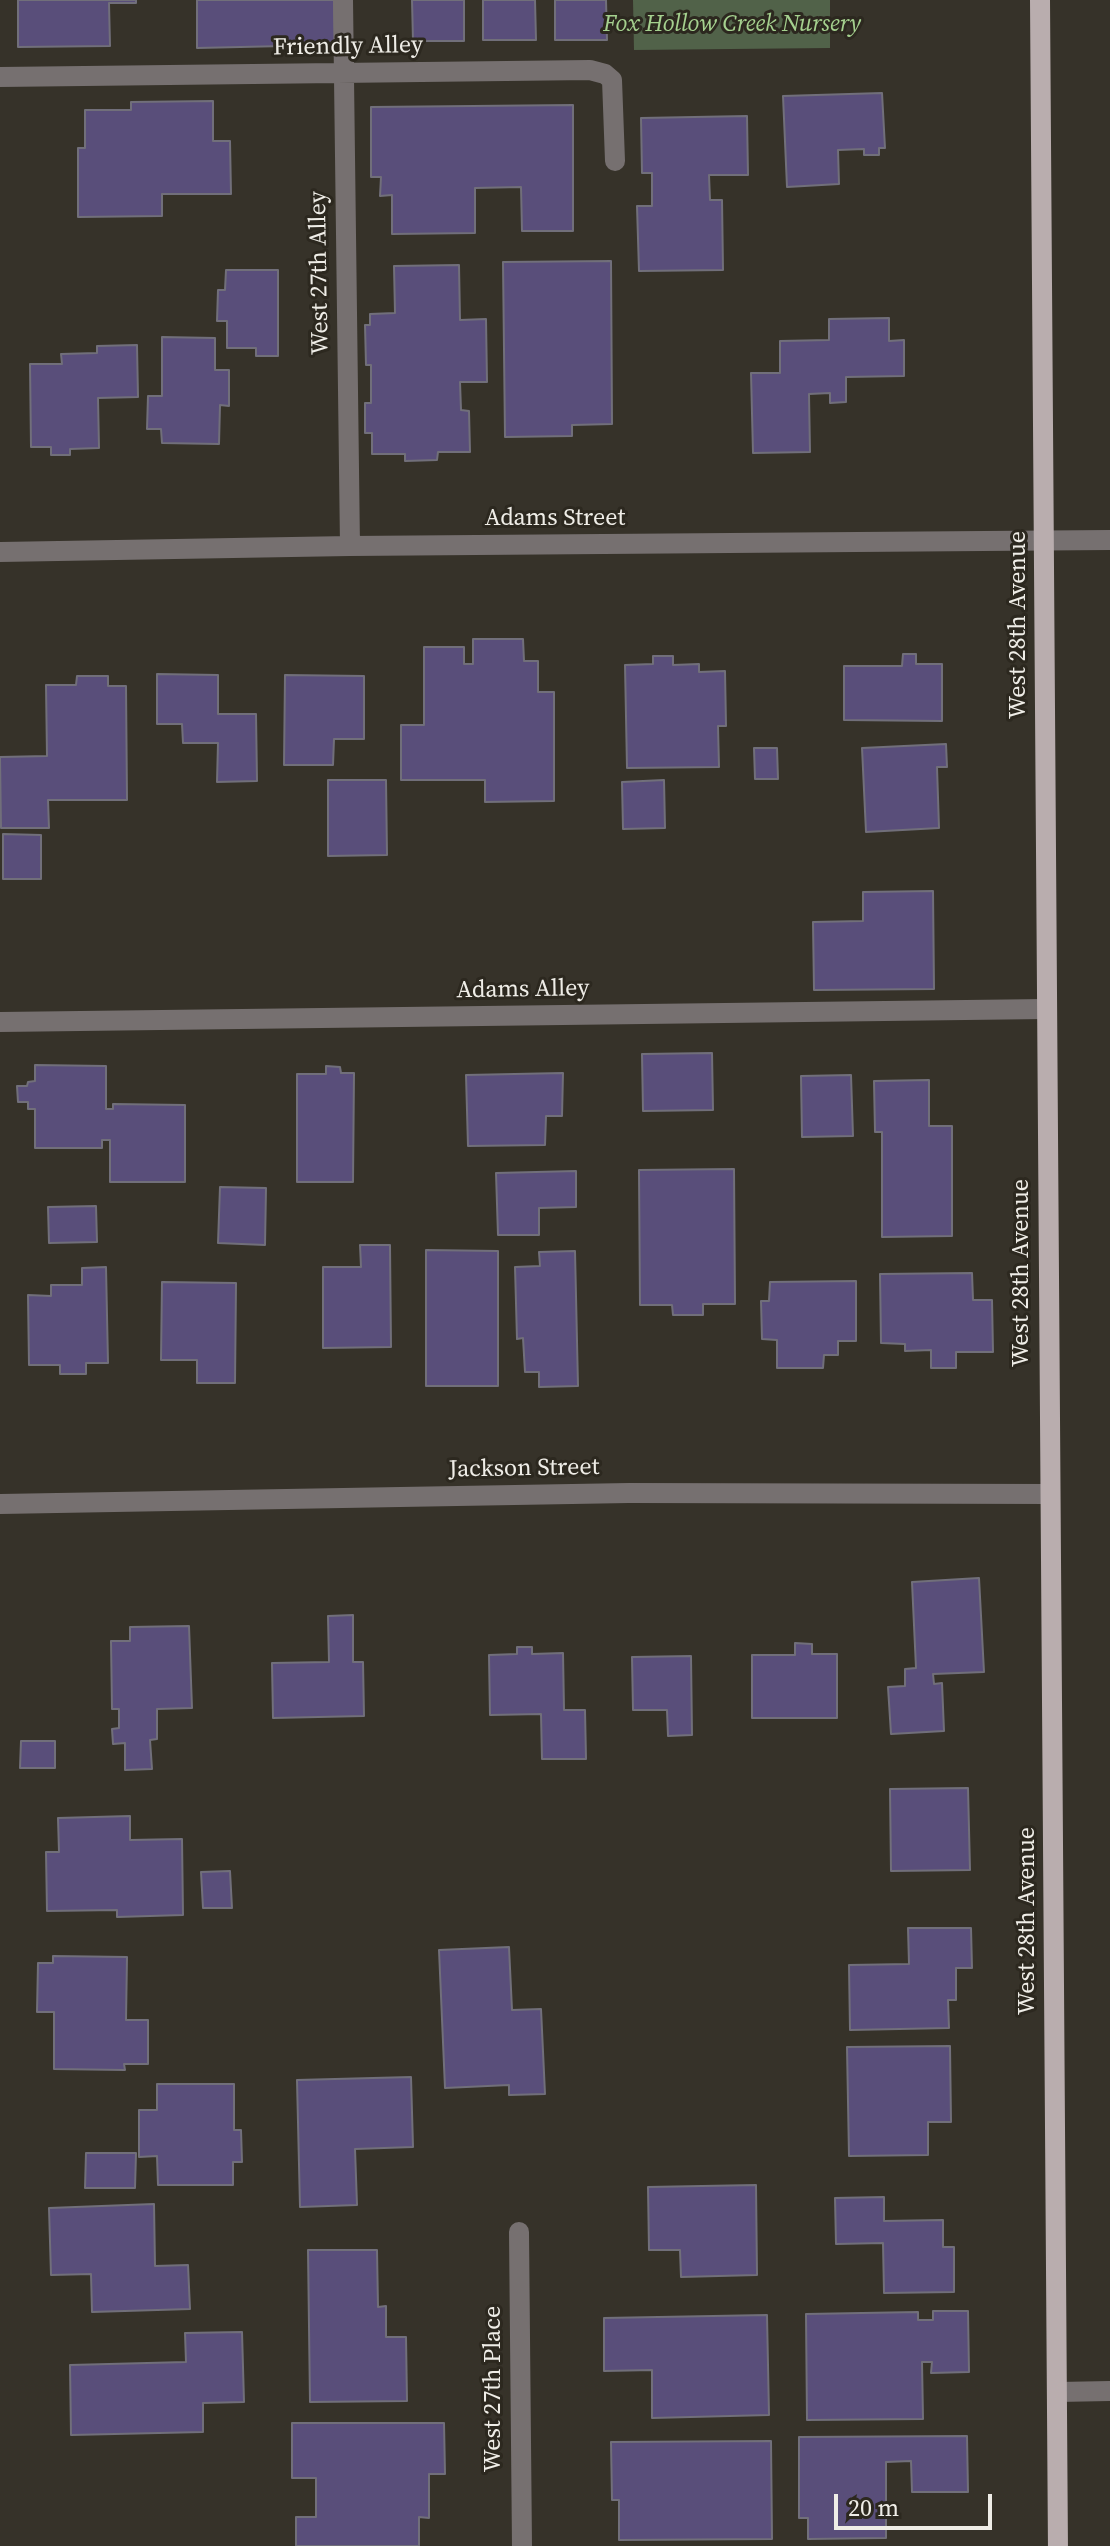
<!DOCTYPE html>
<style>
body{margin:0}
#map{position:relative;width:1110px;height:2546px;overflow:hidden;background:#363229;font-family:"Source Serif 4",serif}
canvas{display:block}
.scale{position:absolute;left:834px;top:2494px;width:158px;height:36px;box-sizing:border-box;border:4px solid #efede7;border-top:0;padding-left:10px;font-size:24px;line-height:28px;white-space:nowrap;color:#efede7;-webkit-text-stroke:6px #2c281f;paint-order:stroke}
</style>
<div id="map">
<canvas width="1110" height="2546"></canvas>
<div class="scale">20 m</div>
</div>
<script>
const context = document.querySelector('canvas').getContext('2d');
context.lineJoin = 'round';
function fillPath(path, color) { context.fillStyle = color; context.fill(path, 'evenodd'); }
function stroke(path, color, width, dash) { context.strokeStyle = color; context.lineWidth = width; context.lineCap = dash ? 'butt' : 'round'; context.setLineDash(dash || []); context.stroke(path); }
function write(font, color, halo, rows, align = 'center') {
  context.font = font + ' "Source Serif 4",serif'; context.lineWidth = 6; context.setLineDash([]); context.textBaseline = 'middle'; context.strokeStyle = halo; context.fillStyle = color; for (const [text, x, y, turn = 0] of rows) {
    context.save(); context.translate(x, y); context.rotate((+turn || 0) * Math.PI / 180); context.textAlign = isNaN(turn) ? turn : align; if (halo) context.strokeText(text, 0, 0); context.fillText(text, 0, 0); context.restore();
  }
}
const green = new Path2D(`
 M 633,0 L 830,0 L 830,48 L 634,50 Z`);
const building = new Path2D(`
 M 18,0 L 136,0 L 136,3 L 109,3 L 110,46 L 18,47 Z
 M 197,0 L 334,0 L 335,42 L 284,43 L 284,46 L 197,48 Z
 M 412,0 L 464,0 L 464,41 L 413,41 Z
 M 483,0 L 535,0 L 536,40 L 483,40 Z
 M 555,0 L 606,0 L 607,40 L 555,40 Z
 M 882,93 L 885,148 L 879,148 L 879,155 L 864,155 L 864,149 L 838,150 L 839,184 L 787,187 L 783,96 Z
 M 213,101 L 213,141 L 230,141 L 231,194 L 162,194 L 162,216 L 78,217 L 78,148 L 85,148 L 85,110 L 131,110 L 131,102 Z
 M 573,105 L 573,231 L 522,231 L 521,187 L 475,188 L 475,233 L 392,234 L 392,195 L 380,196 L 381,177 L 371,177 L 371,107 Z
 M 747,116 L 748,175 L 709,175 L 710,200 L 722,200 L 723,270 L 639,271 L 637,206 L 652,206 L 652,173 L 642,173 L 641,118 Z
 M 611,261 L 612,424 L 572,425 L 572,436 L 505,437 L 503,262 Z
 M 459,265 L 460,320 L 486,319 L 487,382 L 460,382 L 461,410 L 469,411 L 470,452 L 438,452 L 437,460 L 405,461 L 405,454 L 372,454 L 372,433 L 365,433 L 365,403 L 371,403 L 371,365 L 366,365 L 365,325 L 370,325 L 370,314 L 395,313 L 394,266 Z
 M 226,270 L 278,270 L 278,356 L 256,356 L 256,348 L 227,348 L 227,321 L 217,321 L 218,290 L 225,290 Z
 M 889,318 L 889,341 L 904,340 L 904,376 L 846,377 L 846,402 L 830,403 L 830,393 L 809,394 L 810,452 L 753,453 L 751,373 L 780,373 L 780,341 L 829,340 L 829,319 Z
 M 162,337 L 215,338 L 215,370 L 229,370 L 229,406 L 220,405 L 219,444 L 162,443 L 161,429 L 147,429 L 148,396 L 162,396 Z
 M 137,345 L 138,397 L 98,398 L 99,448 L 70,449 L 70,455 L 51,455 L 51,447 L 31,447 L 30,364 L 62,364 L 61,354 L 97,353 L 97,346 Z
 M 473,639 L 523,639 L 524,661 L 538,661 L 538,692 L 554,692 L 554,801 L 485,802 L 485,780 L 401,780 L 401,725 L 424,725 L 424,647 L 464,647 L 464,664 L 473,664 Z
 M 903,654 L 916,654 L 916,664 L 942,664 L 942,721 L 844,720 L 844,666 L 902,666 Z
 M 653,656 L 673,656 L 673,665 L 699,664 L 699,672 L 725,671 L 726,726 L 718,726 L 719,767 L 627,768 L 625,665 L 653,664 Z
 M 157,674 L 218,675 L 218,714 L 256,714 L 257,781 L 217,782 L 218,743 L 183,743 L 182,724 L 157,724 Z
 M 285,675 L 364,676 L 364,739 L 334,739 L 333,765 L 284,765 Z
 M 77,676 L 108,676 L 108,686 L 126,686 L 127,800 L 48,800 L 49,828 L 1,828 L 0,757 L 47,756 L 46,685 L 76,685 Z
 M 946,744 L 947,767 L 937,767 L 939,828 L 866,832 L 862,748 Z
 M 754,748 L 777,748 L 778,779 L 755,779 Z
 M 328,780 L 386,780 L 387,855 L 328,856 Z
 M 664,780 L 665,828 L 623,829 L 622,782 Z
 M 3,834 L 41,835 L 41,879 L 3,879 Z
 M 933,891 L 934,989 L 814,990 L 813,922 L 863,921 L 863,892 Z
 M 712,1053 L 713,1110 L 643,1111 L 642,1054 Z
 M 35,1065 L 106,1066 L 106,1109 L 113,1109 L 113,1104 L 185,1105 L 185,1182 L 110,1182 L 110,1140 L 102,1140 L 102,1148 L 35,1148 L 35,1109 L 28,1109 L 28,1102 L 18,1102 L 17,1086 L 27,1086 L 28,1082 L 35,1081 Z
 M 326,1066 L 340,1067 L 341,1073 L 354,1073 L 353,1182 L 297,1182 L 297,1074 L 326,1074 Z
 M 563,1073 L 562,1116 L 546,1116 L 545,1145 L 468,1146 L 466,1075 Z
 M 851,1075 L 853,1136 L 802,1137 L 801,1076 Z
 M 929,1080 L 929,1126 L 952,1126 L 952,1236 L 882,1237 L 882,1132 L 875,1132 L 874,1081 Z
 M 734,1169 L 735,1304 L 703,1304 L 703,1315 L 673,1315 L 672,1305 L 640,1305 L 639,1170 Z
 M 576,1171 L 576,1207 L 539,1208 L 539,1235 L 498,1235 L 496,1173 Z
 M 220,1187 L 266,1188 L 265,1245 L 218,1243 Z
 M 96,1206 L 97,1242 L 49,1243 L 48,1207 Z
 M 360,1245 L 390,1245 L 391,1347 L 323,1348 L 323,1267 L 361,1267 Z
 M 426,1250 L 498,1251 L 498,1386 L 426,1386 Z
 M 575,1251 L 578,1386 L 539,1387 L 539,1372 L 525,1372 L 523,1338 L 517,1339 L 515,1267 L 540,1266 L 539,1252 Z
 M 106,1267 L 108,1363 L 86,1363 L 86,1374 L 60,1374 L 60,1365 L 29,1365 L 28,1295 L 51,1296 L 51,1285 L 82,1285 L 82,1268 Z
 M 972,1273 L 973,1300 L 992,1300 L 993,1352 L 956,1352 L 956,1368 L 931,1368 L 931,1350 L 905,1351 L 905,1344 L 881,1343 L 880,1274 Z
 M 856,1281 L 856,1341 L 838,1341 L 838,1355 L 824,1355 L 823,1368 L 777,1368 L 777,1340 L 762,1339 L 761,1301 L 769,1301 L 770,1282 Z
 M 162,1282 L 236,1283 L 235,1383 L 197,1383 L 197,1360 L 161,1360 Z
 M 979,1578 L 984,1672 L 933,1674 L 934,1684 L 942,1683 L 944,1731 L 891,1734 L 888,1687 L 905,1686 L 905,1669 L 916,1668 L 912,1582 Z
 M 353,1615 L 353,1662 L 363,1662 L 364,1716 L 273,1718 L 272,1663 L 329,1662 L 328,1616 Z
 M 189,1626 L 192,1708 L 157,1709 L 157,1739 L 150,1740 L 152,1769 L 125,1770 L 125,1743 L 113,1744 L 112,1729 L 119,1728 L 119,1709 L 112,1709 L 111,1641 L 130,1641 L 130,1627 Z
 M 795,1643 L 812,1644 L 812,1654 L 837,1654 L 837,1718 L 752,1718 L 752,1655 L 795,1655 Z
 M 517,1647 L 532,1647 L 532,1654 L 563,1653 L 564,1710 L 585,1710 L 586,1759 L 542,1759 L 541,1714 L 490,1715 L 489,1655 L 517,1654 Z
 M 691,1656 L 692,1735 L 668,1736 L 667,1710 L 633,1710 L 632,1657 Z
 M 21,1741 L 55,1741 L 55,1768 L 20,1768 Z
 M 968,1788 L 970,1870 L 891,1871 L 890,1789 Z
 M 130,1816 L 130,1840 L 182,1839 L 183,1915 L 117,1917 L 117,1910 L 47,1911 L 46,1852 L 59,1852 L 58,1818 Z
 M 230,1871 L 232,1908 L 203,1908 L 201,1872 Z
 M 908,1928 L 971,1928 L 972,1968 L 956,1968 L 956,2000 L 948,2000 L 949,2028 L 850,2030 L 849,1965 L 909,1964 Z
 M 509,1947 L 512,2010 L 541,2009 L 545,2094 L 509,2095 L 509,2085 L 445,2088 L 439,1950 Z
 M 53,1956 L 127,1957 L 126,2020 L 148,2020 L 148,2064 L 124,2064 L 125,2070 L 54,2069 L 54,2012 L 37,2012 L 38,1963 L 53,1963 Z
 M 950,2046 L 951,2122 L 928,2122 L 928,2155 L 849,2156 L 847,2047 Z
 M 411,2077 L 413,2147 L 355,2149 L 357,2205 L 300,2207 L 297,2080 Z
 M 157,2084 L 234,2084 L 234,2130 L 241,2130 L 242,2162 L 233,2162 L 233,2185 L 158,2185 L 157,2156 L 139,2157 L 139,2110 L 157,2110 Z
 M 86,2153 L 136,2153 L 135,2188 L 85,2188 Z
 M 756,2185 L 757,2275 L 681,2277 L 680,2250 L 649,2250 L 648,2187 Z
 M 884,2197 L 884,2221 L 943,2220 L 943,2247 L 954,2247 L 954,2292 L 884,2293 L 883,2243 L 836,2244 L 835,2198 Z
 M 154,2204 L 155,2266 L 188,2265 L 190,2309 L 92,2312 L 91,2274 L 51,2275 L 49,2208 Z
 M 308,2250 L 377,2250 L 378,2307 L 386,2306 L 386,2337 L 406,2337 L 407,2401 L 310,2402 Z
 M 933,2311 L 968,2311 L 969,2372 L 931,2373 L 932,2362 L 922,2362 L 923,2419 L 807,2420 L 806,2314 L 918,2312 L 918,2320 L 933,2320 Z
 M 767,2315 L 769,2415 L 652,2418 L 652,2370 L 604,2371 L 604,2318 Z
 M 242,2332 L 244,2402 L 203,2403 L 203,2432 L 71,2435 L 70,2365 L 186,2362 L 185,2333 Z
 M 292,2423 L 444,2423 L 445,2474 L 429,2474 L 429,2518 L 419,2517 L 419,2546 L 296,2546 L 296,2517 L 316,2517 L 316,2478 L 292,2478 Z
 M 967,2436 L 968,2492 L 912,2492 L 911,2461 L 886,2462 L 886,2538 L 808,2539 L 808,2518 L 799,2518 L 799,2437 Z
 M 771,2441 L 772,2539 L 619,2540 L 619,2500 L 612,2500 L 611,2442 Z`);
const minor = new Path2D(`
 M 343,0 L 350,546
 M 0,77 L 590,70 L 605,74 L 612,80 L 615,161
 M 0,552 L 350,546 L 1110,540
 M 0,1022 L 1046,1009
 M 0,1504 L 629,1493 L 1050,1494
 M 519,2232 L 522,2546
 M 1058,2392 L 1110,2391`);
const major = new Path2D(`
 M 1040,0 L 1058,2546`);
const parkNames = [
 ["Fox Hollow Creek Nursery",732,25]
];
const streetNames = [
 ["Friendly Alley",348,47,-1],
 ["West 27th Alley",320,273,-91],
 ["Adams Street",555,519],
 ["West 28th Avenue",1019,625,-90],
 ["Adams Alley",523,990,-1],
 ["West 28th Avenue",1022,1273,-90],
 ["Jackson Street",524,1469,-1],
 ["West 28th Avenue",1028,1921,-90],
 ["West 27th Place",494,2389,-90]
];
fillPath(green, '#516249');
fillPath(building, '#594e7a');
stroke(building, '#716f7a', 2);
stroke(minor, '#767070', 20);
stroke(major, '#b9adae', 20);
write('italic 24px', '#a5d18f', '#2c281f', parkNames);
write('24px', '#efede7', '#2c281f', streetNames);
</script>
